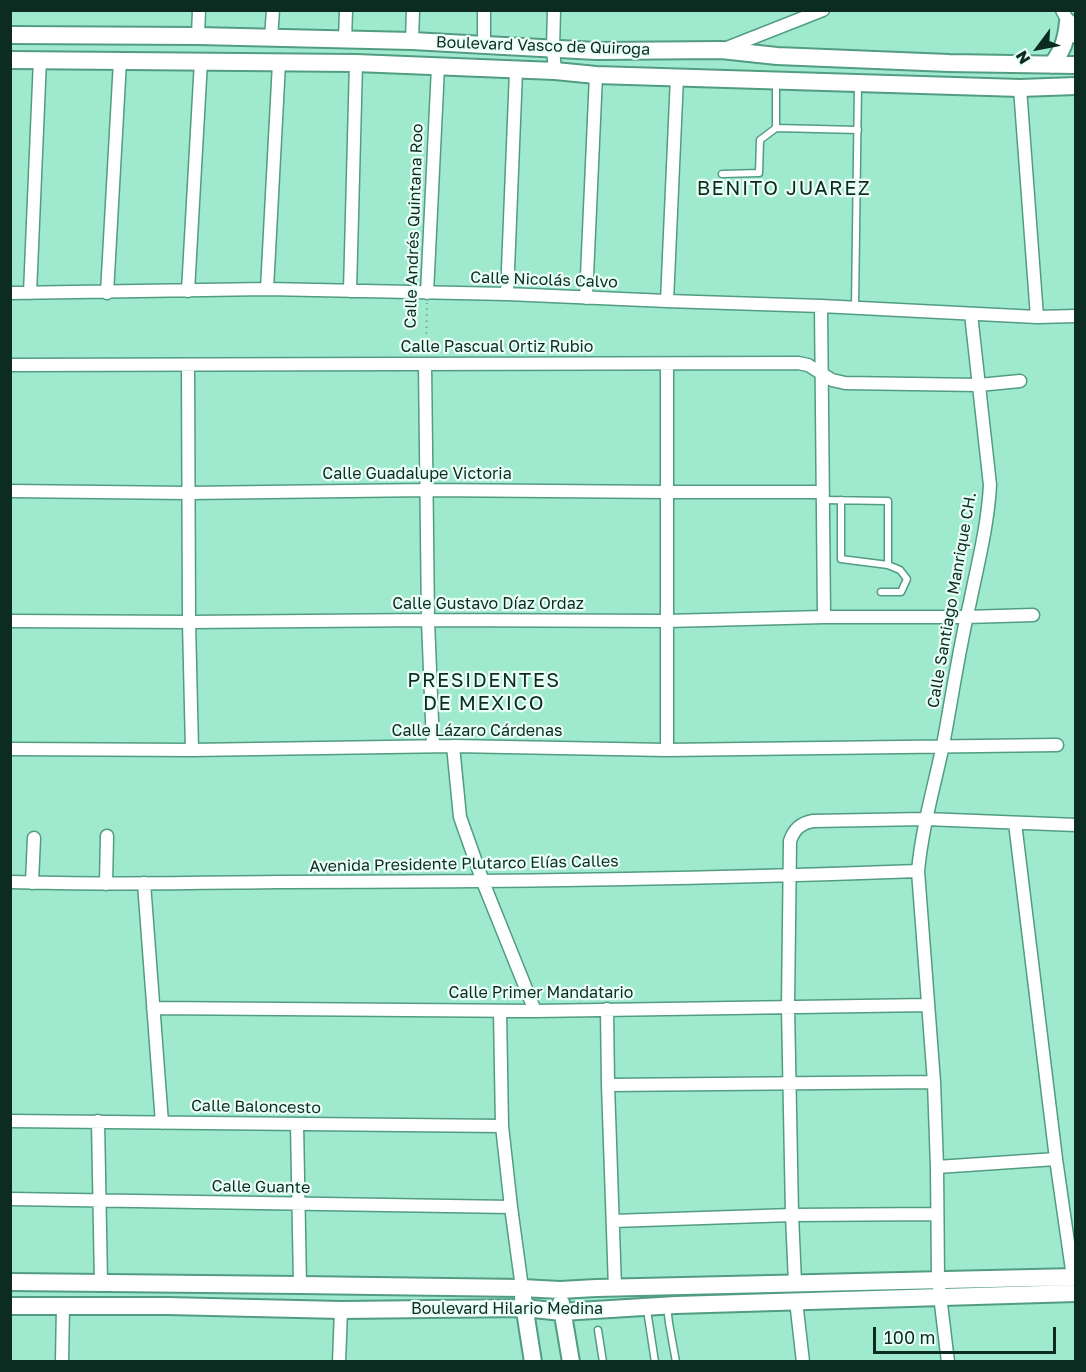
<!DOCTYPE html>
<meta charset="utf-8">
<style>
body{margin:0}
#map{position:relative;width:1086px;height:1372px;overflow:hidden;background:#9feace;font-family:"Golos Text",sans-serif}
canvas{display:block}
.frame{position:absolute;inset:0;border:12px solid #0c2c22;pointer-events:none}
.north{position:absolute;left:1008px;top:18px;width:60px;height:60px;-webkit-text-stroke:4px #e9fef5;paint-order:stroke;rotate:238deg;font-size:16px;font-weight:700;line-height:24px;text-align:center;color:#0c2c22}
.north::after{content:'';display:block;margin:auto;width:21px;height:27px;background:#0c2c22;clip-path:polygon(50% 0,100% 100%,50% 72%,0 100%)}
.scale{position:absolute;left:873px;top:1327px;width:183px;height:27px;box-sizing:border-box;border:3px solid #0c2c22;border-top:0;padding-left:8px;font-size:18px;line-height:21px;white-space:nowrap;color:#0c2c22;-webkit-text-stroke:4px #e9fef5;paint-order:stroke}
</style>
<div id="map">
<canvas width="1086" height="1372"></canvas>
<div class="frame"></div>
<div class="north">N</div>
<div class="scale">100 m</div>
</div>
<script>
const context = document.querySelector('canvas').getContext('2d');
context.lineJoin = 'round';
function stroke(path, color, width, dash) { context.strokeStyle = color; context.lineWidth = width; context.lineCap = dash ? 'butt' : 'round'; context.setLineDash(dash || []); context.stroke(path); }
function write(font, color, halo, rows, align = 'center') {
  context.font = font + ' "Golos Text",sans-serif'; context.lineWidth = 4.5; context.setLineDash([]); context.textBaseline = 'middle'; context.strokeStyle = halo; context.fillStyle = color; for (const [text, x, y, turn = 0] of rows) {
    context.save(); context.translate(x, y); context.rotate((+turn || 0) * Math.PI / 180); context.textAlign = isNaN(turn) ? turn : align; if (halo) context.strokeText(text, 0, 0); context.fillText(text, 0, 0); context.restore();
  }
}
const path = new Path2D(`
 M 426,352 L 427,303`);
const lane = new Path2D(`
 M 776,128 L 776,81
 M 722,174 L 759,173 L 760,140 L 776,128 L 858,130
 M 855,307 L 858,84
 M 823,500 L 888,501 L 888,565 L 841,559 L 841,500
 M 881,592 L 901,592 L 907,579 L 900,570 L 888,565
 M 667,1306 L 669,1323 L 676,1362
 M 647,1310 L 655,1362
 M 598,1330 L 603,1362`);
const street = new Path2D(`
 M 554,10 L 553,49 L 555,71
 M 1062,10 L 1076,37
 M 198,36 L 199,10
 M 271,38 L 273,10
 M 345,40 L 346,10
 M 412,41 L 413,10
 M 484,44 L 484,10
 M 724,49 L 823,10
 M 1020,88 L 1037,317
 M 267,289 L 279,63
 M 188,291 L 201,61
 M 350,291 L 356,63
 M 10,293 L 267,289 L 507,294 L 667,301 L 821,306 L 1037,317 L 1076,316
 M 30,293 L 40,59
 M 107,293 L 120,61
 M 427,293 L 438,67
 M 507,294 L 516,71
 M 586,298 L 596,75
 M 667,301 L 677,77
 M 821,306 L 824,617
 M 425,364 L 428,620 L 433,746
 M 10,365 L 798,363 L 808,365 L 832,380 L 845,383 L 979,385 L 1020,381
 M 188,365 L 189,622 L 192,750
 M 10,491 L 188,493 L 428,490 L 667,492 L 823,492
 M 10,621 L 189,622 L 428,620 L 667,621 L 824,617 L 966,617 L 1033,615
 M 453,746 L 460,817 L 483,882 L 535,1011
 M 10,749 L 192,750 L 453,746 L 667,750 L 1057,745
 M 667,750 L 667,364
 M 1015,823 L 1056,1159 L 1073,1277
 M 10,882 C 100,885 190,883 280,882 C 493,882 705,879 918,871
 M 32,883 L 34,838
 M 144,883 L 162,1123
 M 106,884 L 107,836
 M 153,1008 L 535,1011 L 928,1005
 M 607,1009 L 608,1085 L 615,1288
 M 500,1011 L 502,1126 L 511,1207 L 522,1288
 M 608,1085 L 934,1082
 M 10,1121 L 502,1126
 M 98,1121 L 101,1283
 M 297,1124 L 300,1285
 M 937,1167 L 1056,1159
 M 10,1199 L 511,1207
 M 613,1221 L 792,1215 L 937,1214
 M 795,1283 L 792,1215 L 788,1007 L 790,841 C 794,829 801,823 813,821 L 925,819 L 1076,825
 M 796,1301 L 803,1362
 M 62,1362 L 63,1306
 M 339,1362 L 341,1310
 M 948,1362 L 938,1279 L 937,1167 L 934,1082 L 918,871 C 922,828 934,787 943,745 C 952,697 959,649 970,602 C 978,563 988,524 990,485 L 971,314`);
const secondary = new Path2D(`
 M 10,35 L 198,36 L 412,41 L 596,51 L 721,50 L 777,56 L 949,63 L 1076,65
 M 10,60 L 356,63 L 555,71 L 596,75 L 1020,88 L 1076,86
 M 1052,65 C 1063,49 1066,41 1068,22
 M 10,1282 L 300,1285 L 522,1288 L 560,1290 L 596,1288 L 1076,1277
 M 523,1298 L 533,1362
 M 561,1303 L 571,1362
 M 10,1306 L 167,1306 L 341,1310 L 524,1308 L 562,1312 L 676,1305 L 1076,1293`);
const streetNames = [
 ["Boulevard Vasco de Quiroga",543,46,2],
 ["Calle Andrés Quintana Roo",414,226,-88],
 ["Calle Nicolás Calvo",544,280,2],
 ["Calle Pascual Ortiz Rubio",497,347],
 ["Calle Guadalupe Victoria",417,474],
 ["Calle Santiago Manrique CH.",952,600,-80],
 ["Calle Gustavo Díaz Ordaz",488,604],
 ["Calle Lázaro Cárdenas",477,731],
 ["Avenida Presidente Plutarco Elías Calles",464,864,-1],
 ["Calle Primer Mandatario",541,993],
 ["Calle Baloncesto",256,1107,1],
 ["Calle Guante",261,1187,1],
 ["Boulevard Hilario Medina",507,1309]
];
const quarterNames = [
 ["BENITO JUAREZ",784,189],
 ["PRESIDENTES",484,681],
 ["DE MEXICO",484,704]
];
stroke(lane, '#529c82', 9);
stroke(street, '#529c82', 15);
stroke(secondary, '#529c82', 20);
stroke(path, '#6fac96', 2, [1.5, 4.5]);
stroke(lane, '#fff', 6);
stroke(street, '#fff', 12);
stroke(secondary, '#fff', 16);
write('16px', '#0c2c22', '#e9fef5', streetNames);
context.letterSpacing = '1.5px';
write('20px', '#0c2c22', '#e9fef5', quarterNames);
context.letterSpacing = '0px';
</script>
